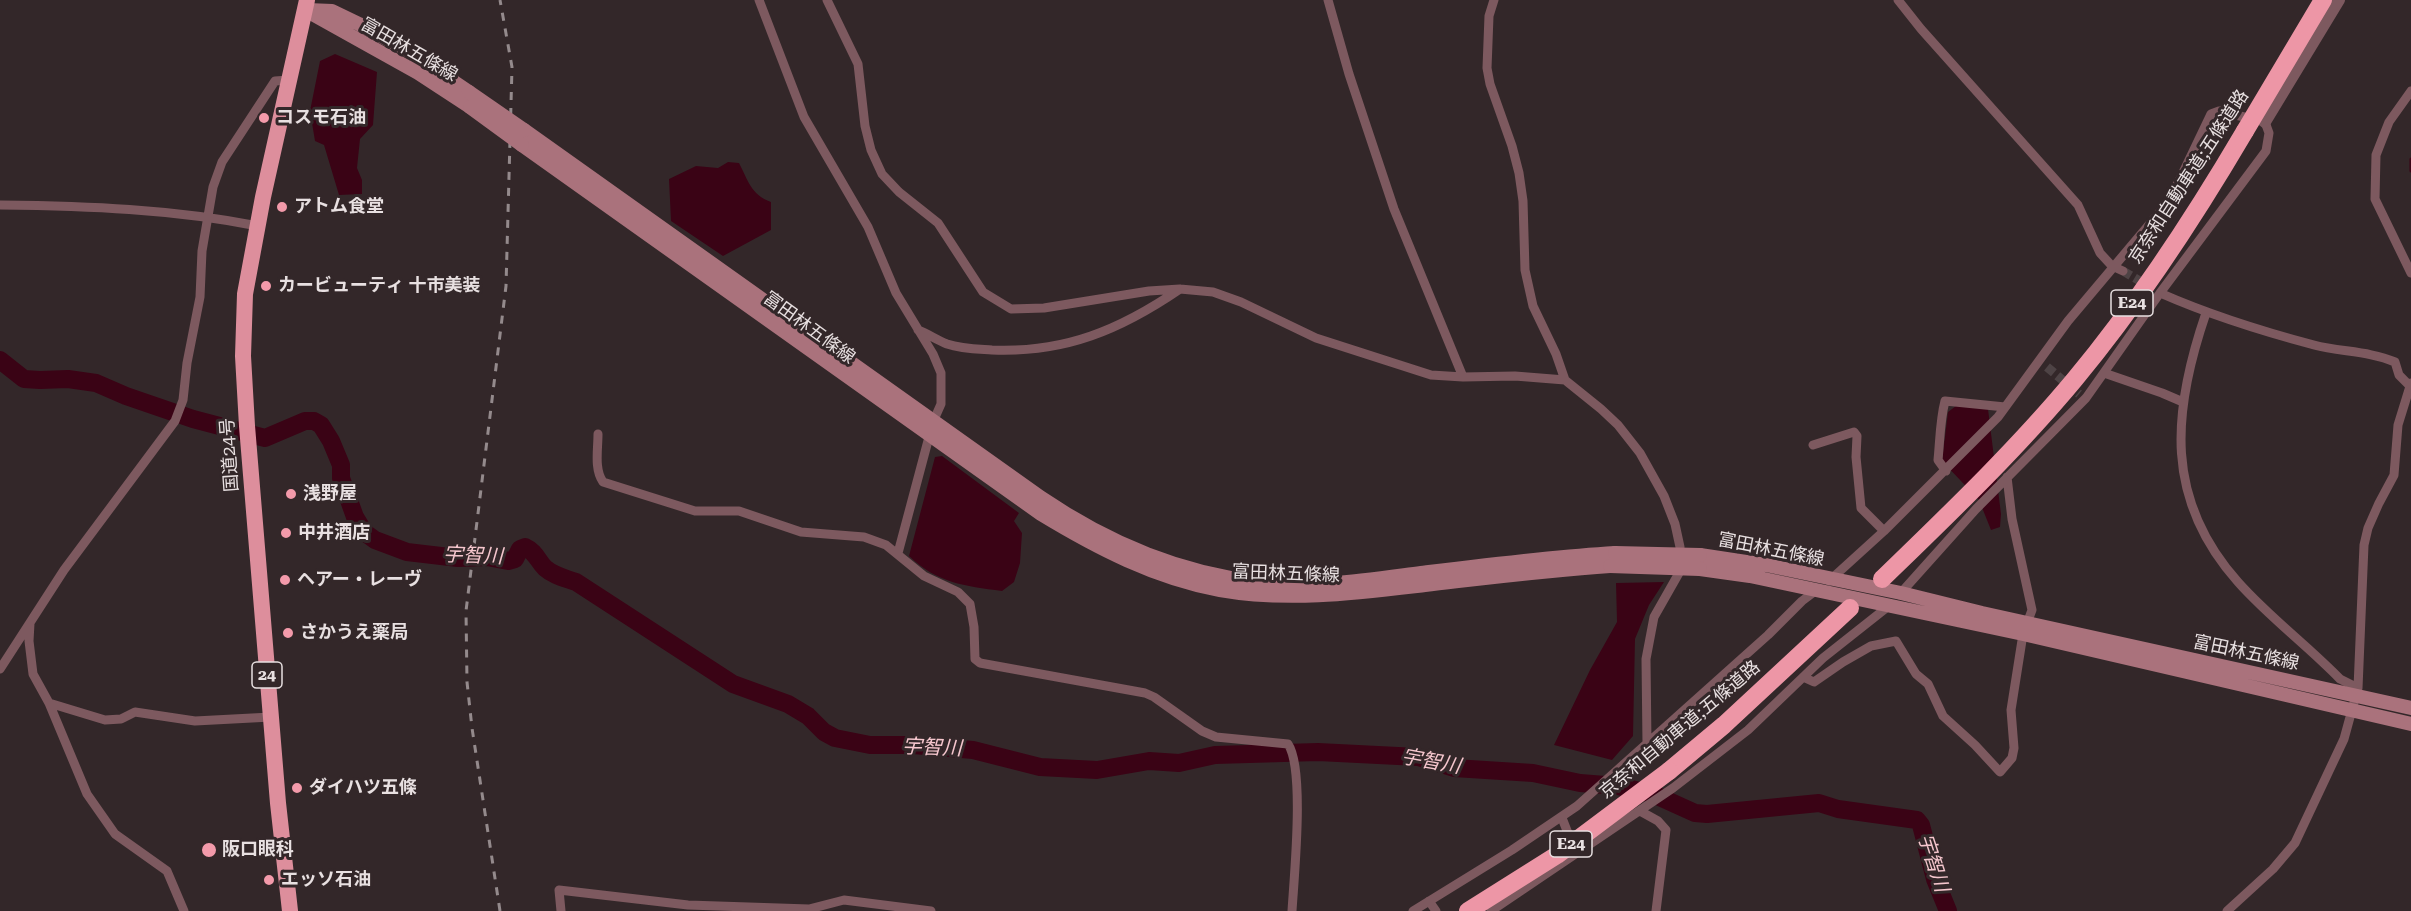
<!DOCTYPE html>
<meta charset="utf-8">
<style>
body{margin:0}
canvas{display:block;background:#332729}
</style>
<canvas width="2411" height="911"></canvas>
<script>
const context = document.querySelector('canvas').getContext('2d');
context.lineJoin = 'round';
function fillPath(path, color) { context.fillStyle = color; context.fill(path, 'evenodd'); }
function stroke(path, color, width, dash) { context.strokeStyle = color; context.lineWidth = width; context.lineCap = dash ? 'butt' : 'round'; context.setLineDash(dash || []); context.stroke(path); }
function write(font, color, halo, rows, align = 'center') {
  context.font = font + ' "Roboto Serif","Noto Sans JP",serif'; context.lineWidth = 6; context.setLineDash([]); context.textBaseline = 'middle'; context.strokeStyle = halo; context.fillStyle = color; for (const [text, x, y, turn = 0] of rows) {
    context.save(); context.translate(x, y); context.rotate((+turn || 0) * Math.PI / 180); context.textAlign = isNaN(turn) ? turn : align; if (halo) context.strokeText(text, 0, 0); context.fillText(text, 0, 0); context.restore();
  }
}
const water = new Path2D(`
 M 335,54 L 377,72 L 373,125 L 360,139 L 357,168 L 362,180 L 362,194 L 339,195 L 324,145 L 315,141 L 310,111 L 320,61 Z
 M 728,162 L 739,163 C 748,180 751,195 771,202 L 771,230 L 723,256 L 671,221 L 669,179 L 696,166 L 718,168 Z
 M 1956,406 L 1988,409 L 2001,514 L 2000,527 L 1991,530 L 1979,500 L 1942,461 L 1948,412 Z
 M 942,456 L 1019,513 L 1014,521 L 1022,533 L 1020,563 L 1014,582 L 1002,591 C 964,586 937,583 909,556 L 935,457 Z
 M 1664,582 L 1649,605 L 1635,639 L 1633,736 L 1612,760 L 1554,745 L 1590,670 L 1617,622 L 1616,583 Z`);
const stream = new Path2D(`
 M 2411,159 L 2411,171`);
const river = new Path2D(`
 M 0,360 L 24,379 L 40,380 L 68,379 L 96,383 L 126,396 L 193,419 L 265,438 L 305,421 L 314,421 L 321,425 L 331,441 L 341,465 L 341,478 L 355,517 L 364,532 L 375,540 L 407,552 L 458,558 L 487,557 L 508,561 L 515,559 L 520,549 L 525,547 C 536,552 537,560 545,568 C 554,576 565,578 576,582 L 733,684 L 788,704 L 808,716 L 824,732 L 835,738 L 870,745 L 913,745 L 973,750 L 1040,767 L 1097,770 L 1149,761 L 1179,763 L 1215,755 L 1318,752 L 1418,757 L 1454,768 L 1533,773 L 1580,783 L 1618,786 L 1653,794 L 1695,813 L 1707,814 L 1819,803 L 1838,809 L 1917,820 L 1921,825 L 1935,879 L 1948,911`);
const minorTunnel = new Path2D(`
 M 2123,271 L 2160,293
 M 2047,367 L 2079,394`);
const minor = new Path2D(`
 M 759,0 L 804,117 L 868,227 L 896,293 L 933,354 L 941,373 L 941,404 L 933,422 L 898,553
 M 827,0 L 858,64 L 865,126 L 871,150 L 882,174 L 899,192 L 938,223 L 983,292 L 1011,309 L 1044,308 L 1149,291 L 1180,289 L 1213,292 L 1241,302 L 1316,338 L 1431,375 L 1463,377 L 1515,376 L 1565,380
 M 1328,0 L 1349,74 L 1394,209 L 1463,377
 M 1494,0 L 1489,16 L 1487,68 L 1490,84 L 1512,146 L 1519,173 L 1523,201 L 1525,270 L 1533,306 L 1556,354 L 1565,380 L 1601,409 L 1618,425 L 1640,453 L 1664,496 L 1675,524 L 1680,547 L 1679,573 L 1654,617 L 1646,659 L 1647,744
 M 1898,0 L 1921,29 L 2078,205 L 2100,253 L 2112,266 L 2123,271
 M 2411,91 L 2389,122 L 2376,155 L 2375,199 L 2411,273
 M 0,205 C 87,206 172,209 258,226
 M 2160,293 C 2210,315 2261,331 2314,345 C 2341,352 2369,351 2395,362 L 2399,375 L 2411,387
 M 2206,313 C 2172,412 2164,499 2238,582 C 2269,617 2307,645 2340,679 L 2358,688
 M 918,330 C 928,334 937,340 947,344 C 962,349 977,349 992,350 C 1065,353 1120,330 1180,289
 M 2104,373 L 2162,393 L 2183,402
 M 598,434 C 598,450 594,469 603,482 L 695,511 L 739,511 L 801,532 L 864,537 L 886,545 L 924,576 L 958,592 L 970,604 L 974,627 L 975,659 L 980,663 L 1145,693 L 1154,697 L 1202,731 L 1216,737 L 1288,744 C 1305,769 1294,877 1292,911
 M 1813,445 L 1854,432 L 1857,436 L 1856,457 L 1861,508 L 1884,531
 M 1946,471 L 1938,460 C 1940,440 1940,420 1945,401 L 2005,407
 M 1829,581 L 1884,531 L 1998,417 L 2068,321 L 2164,207 L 2179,181 L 2211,114 L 2219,111 L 2265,122 L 2269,133 L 2266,151 L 2160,293 L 2086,398 L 1976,509 L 1899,595
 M 30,623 L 29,641 L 33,674 L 49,703 L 87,794 L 115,834 L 167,871 L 184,911
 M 0,669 L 64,570 L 175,421 L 183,400 L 187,363 L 200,297 L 202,251 L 213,187 L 222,162 L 275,81 L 289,80
 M 1803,677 L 1814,682 L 1843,662 L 1871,646 L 1896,641 L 1916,674 L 1928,684 L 1943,716 L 1975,745 L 2000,772 L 2012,758 L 2014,748 L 2011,710 L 2023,634 L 2032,610 L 2012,519 L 2007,477
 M 49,703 L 105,720 L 121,719 L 135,712 L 195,721 L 271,717
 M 1640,811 L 1658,821 L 1666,830 L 1656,911
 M 1562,818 L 1573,846
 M 1429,901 L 1436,911
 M 561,911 L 559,890 L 688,905 L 809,909 L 844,900 L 931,911
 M 1413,911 L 1512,850 L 1577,806 L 1768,635 L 1802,601 L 1818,589
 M 1491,911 L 1673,788 L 1748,730 L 1823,658 L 1890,605
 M 2227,911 L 2273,869 L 2295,843 L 2344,739 L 2358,688 L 2364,545 L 2368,528 L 2379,503 L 2394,475 L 2398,425 L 2411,383`);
const tertiary = new Path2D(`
 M 2265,122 L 2339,0`);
const secondary = new Path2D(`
 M 305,10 L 418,73 L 470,107
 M 307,10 L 332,11 L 359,24 L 404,48 L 469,92
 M 524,130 L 1040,497 C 1106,542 1178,573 1258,582 C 1312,589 1367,580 1421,573 C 1486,565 1550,557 1615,553
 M 522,145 L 1041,514 C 1097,548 1155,578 1220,590 C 1288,602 1357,593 1425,585 C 1486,578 1548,570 1610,566
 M 1700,555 L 1766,565 L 1901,593 L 1982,613 L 2411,708
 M 1700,569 L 1750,576 L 2023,634 L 2411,724`);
const trunk = new Path2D(`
 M 290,911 L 278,803 L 247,426 L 243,356 L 245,294 L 263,197 L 307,0`);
const motorway = new Path2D(`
 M 1882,579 C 1949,514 2016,450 2075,379 C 2139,302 2195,216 2245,131
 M 1669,771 L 1724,725 L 1850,608`);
const rail = new Path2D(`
 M 500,911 L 472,728 L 467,682 L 466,611 L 506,286 L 512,67 L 500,0`);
const secondaryBridge = new Path2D(`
 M 469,92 L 524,130
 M 470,107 L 522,145
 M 1615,553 L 1700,555
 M 1610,566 L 1700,569`);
const motorwayBridge = new Path2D(`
 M 2245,131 L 2323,0
 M 1468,911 L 1557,855 L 1669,771`);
const markers = [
 [264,118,6,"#f39aaa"],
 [282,207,6,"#f39aaa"],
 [266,286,6,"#f39aaa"],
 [291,494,6,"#f39aaa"],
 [286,533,6,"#f39aaa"],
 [285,580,6,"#f39aaa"],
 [288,633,6,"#f39aaa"],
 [297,788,6,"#f39aaa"],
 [209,850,8,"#f39aaa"],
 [269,880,6,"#f39aaa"]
];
const shields = [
 [2132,303,42],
 [267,675,30],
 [1571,844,42]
];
const shieldNames = [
 ["E24",2132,303],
 ["24",267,675],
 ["E24",1571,844]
];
const streetNames = [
 ["富田林五條線",409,50,30],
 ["京奈和自動車道;五條道路",2189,177,-57],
 ["富田林五條線",809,328,36],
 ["国道24号",230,455,-94],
 ["富田林五條線",1771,550,11],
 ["富田林五條線",1286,574,2],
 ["富田林五條線",2246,653,12],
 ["京奈和自動車道;五條道路",1680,730,-40]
];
const poiNames = [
 ["コスモ石油",276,118],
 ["アトム食堂",294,207],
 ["カービューティ 十市美装",278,286],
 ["浅野屋",303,494],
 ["中井酒店",298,533],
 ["ヘアー・レーヴ",297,580],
 ["さかうえ薬局",300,633],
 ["ダイハツ五條",309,788],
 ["阪口眼科",222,850],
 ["エッソ石油",281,880]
];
const waterNames = [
 ["宇智川",473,556,2],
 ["宇智川",932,748,2],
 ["宇智川",1431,762,10],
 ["宇智川",1933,863,72]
];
fillPath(water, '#3a0315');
stroke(stream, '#3a0315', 3);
stroke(river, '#3a0315', 18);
stroke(minorTunnel, '#4e4345', 9, [9, 4.5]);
stroke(minor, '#7d595f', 9);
stroke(tertiary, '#7d595f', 12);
stroke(secondary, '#aa727c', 14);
stroke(trunk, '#dd8e9c', 16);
stroke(motorway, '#ed96a6', 18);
stroke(rail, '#948a8c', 3, [8, 8]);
stroke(secondaryBridge, '#aa727c', 14);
stroke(motorwayBridge, '#ed96a6', 18);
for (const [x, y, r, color] of markers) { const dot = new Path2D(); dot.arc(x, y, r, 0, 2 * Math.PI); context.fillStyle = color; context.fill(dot); stroke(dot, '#332729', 2); }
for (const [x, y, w] of shields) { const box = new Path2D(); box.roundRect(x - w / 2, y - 13, w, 26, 4.5); context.fillStyle = '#332729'; context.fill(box); stroke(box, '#e8e0e1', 1.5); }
write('bold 16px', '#e8e0e1', null, shieldNames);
write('18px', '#e8e0e1', '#332729', streetNames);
write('bold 18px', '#e8e0e1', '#332729', poiNames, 'left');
write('italic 20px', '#f5c6cd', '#332729', waterNames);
</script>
